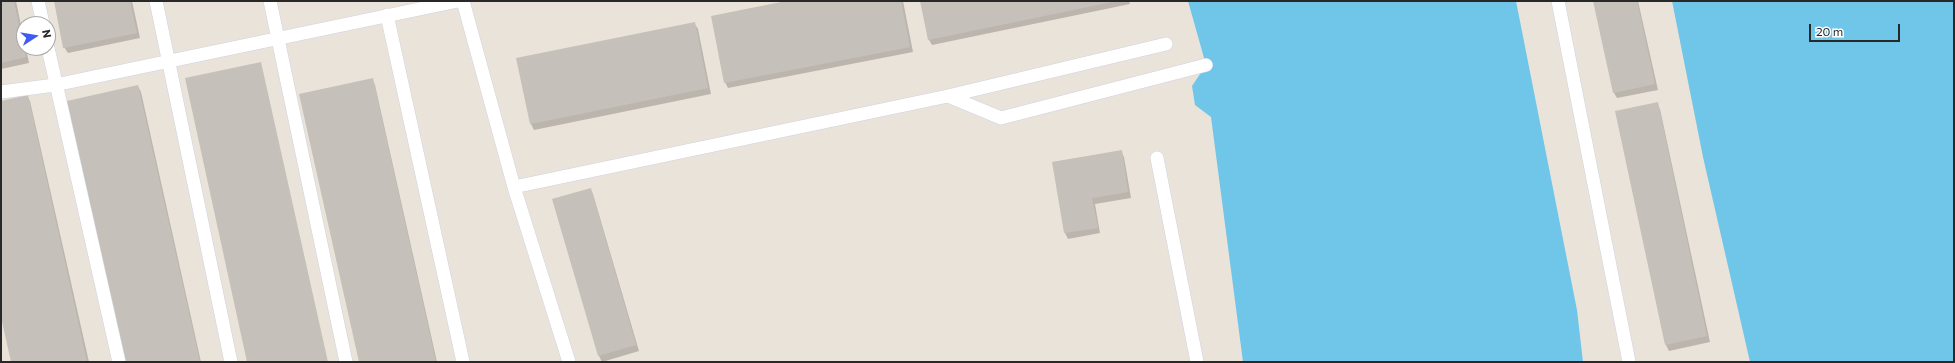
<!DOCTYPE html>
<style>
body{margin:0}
#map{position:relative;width:1955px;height:363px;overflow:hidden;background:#eae3d9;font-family:Commissioner,sans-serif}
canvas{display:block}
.frame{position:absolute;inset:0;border:2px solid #282828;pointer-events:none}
.north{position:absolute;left:16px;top:16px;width:40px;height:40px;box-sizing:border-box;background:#fff;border:1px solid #a9a9a9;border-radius:50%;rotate:78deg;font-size:11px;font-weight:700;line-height:16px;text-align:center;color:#282828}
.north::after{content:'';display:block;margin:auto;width:14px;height:18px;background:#3f5cf2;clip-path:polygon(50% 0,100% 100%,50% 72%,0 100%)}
.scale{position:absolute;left:1809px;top:24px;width:91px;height:18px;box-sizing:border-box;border:2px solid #282828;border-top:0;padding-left:5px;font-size:12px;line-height:14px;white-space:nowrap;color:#282828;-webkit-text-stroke:3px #fff;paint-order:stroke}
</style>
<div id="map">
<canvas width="1955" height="363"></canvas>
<div class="frame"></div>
<div class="north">N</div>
<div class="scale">20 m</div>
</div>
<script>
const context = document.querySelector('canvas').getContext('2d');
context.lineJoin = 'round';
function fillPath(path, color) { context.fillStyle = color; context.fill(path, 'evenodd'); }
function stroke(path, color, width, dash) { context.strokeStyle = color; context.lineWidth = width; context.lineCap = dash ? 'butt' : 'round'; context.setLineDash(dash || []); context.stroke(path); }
const water = new Path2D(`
 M 1188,1 L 1516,1 L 1577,310 L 1583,362 L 1243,362 L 1211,117 L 1195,105 L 1192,86 L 1206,65 Z
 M 1672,1 L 1954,1 L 1954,362 L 1750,362 L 1703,157 Z`);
const shadow = new Path2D(`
 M 1,1 L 16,1 L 24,40 L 24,48 L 26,48 L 29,63 L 1,69 Z
 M 55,1 L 132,1 L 140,38 L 68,53 L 64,47 Z
 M 791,1 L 903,1 L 913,52 L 728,88 L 725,82 Z
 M 921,1 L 1129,1 L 1130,4 L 932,45 L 929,40 Z
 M 1594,1 L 1638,1 L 1658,90 L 1617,98 L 1614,93 Z
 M 694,23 L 698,29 L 711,94 L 534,130 L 531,124 L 518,59 Z
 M 372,79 L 375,85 L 437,362 L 360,362 Z
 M 138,86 L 141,92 L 201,362 L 127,362 Z
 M 27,96 L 30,101 L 89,362 L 12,362 L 1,313 L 1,102 Z
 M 1657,104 L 1660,109 L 1710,342 L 1669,351 L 1666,345 L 1617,112 Z
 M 1121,151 L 1124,157 L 1131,198 L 1095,204 L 1100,233 L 1068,239 L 1065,233 L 1054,162 Z
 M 590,189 L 593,194 L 639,351 L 602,362 L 599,356 L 553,199 Z`);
const building = new Path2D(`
 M 1,1 L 14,1 L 26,57 L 1,63 Z
 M 54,1 L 130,1 L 137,33 L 63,48 Z
 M 786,1 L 901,1 L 910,47 L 724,83 L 711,16 Z
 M 920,1 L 1112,1 L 1112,2 L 928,40 Z
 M 1593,1 L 1637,1 L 1655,84 L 1613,93 Z
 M 695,22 L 708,88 L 530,124 L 516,58 Z
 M 261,62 L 328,362 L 247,362 L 185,78 Z
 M 373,78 L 436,362 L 359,362 L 299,94 Z
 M 138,85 L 200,362 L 126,362 L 67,101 Z
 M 28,95 L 87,362 L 11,362 L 1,317 L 1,101 Z
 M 1658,102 L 1707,336 L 1665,345 L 1615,111 Z
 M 1122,150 L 1128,192 L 1092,198 L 1098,228 L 1064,233 L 1052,162 Z
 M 591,188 L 636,345 L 598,356 L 552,199 Z`);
const service = new Path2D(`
 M 38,1 L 43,24
 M 156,1 L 231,362
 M 270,1 L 346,362
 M 463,1 L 514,187 L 569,362
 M 1558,1 L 1629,362
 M 387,15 L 463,362
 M 48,48 L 119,362
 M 1,92 L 55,85 L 458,1
 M 948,96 L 1001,118 L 1206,65
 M 1157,158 L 1197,362
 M 514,187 L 948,96 L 1166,44`);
fillPath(water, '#70c6e9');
fillPath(shadow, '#0003');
fillPath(building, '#c5c0b9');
stroke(service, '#cfd2e0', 14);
stroke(service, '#fff', 13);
</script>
